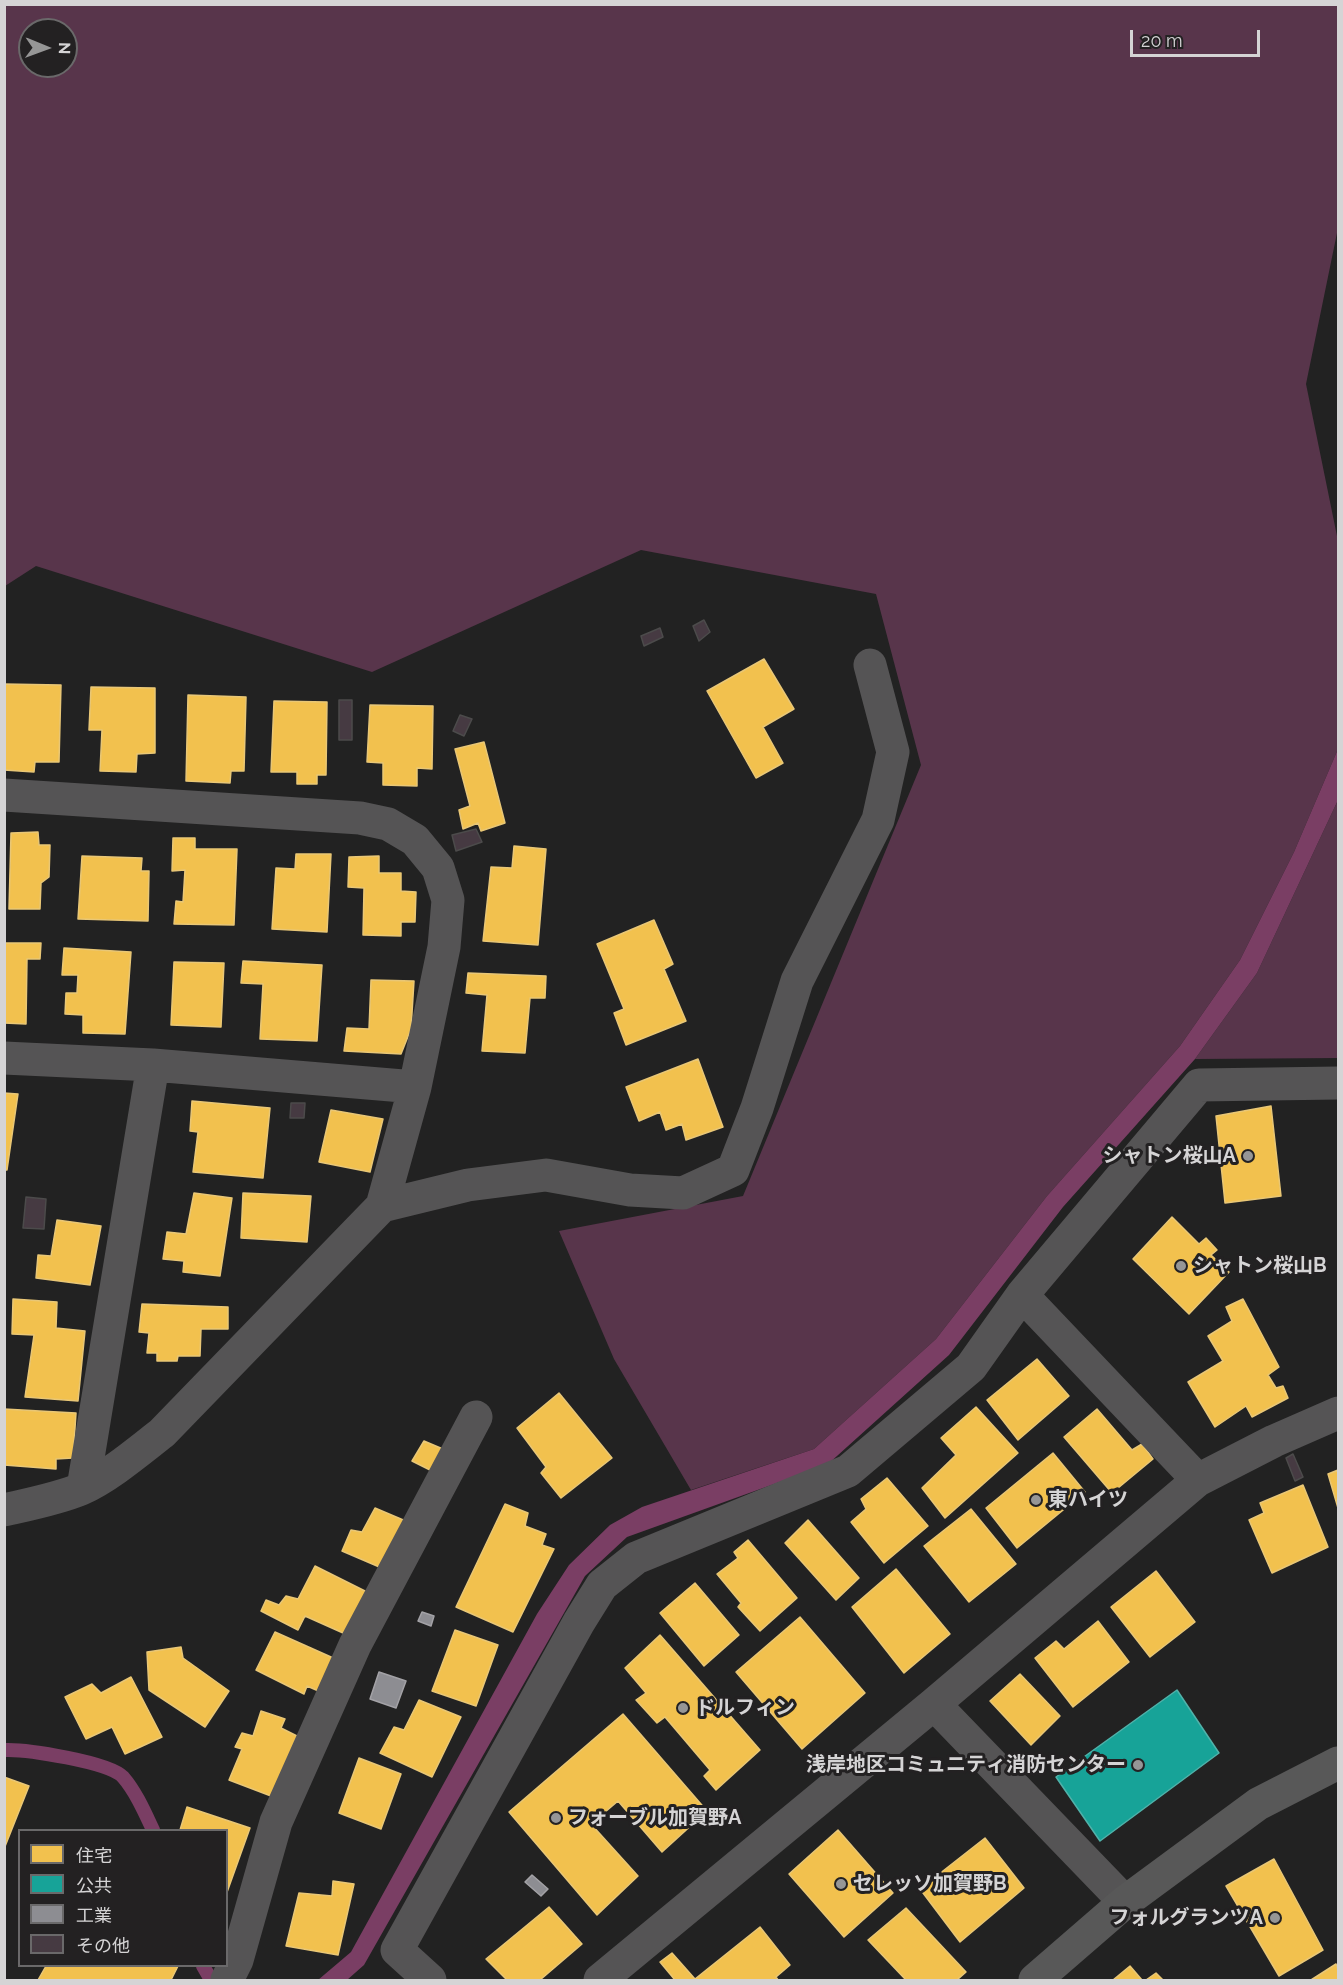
<!DOCTYPE html>
<meta charset="utf-8">
<style>
body{margin:0}
#map{position:relative;width:1343px;height:1985px;overflow:hidden;background:#222;font-family:Raleway,"Noto Sans JP",sans-serif}
canvas{display:block}
.frame{position:absolute;inset:0;border:6px solid #d5d4d5;pointer-events:none}
.legend{position:absolute;left:18px;top:1829px;width:210px;height:138px;box-sizing:border-box;background:#232122;border:2px solid #6a696a;margin:0;padding:8px 10px;list-style:none;font-size:18px;color:#d5d4d5}
.legend li{display:flex;align-items:center;gap:12px;height:30px}
.legend b{width:30px;border:2px solid #6a696a}
.north{position:absolute;left:18px;top:18px;width:60px;height:60px;box-sizing:border-box;background:#232122;border:2px solid #6a696a;border-radius:50%;rotate:91deg;font-size:16px;font-weight:700;line-height:24px;text-align:center;color:#d5d4d5}
.north::after{content:'';display:block;margin:auto;width:21px;height:27px;background:#969696;clip-path:polygon(50% 0,100% 100%,50% 72%,0 100%)}
.scale{position:absolute;left:1130px;top:30px;width:130px;height:27px;box-sizing:border-box;border:3px solid #d5d4d5;border-top:0;padding-left:8px;font-size:18px;line-height:21px;white-space:nowrap;color:#d5d4d5;-webkit-text-stroke:4px #232122;paint-order:stroke}
</style>
<div id="map">
<canvas width="1343" height="1985"></canvas>
<div class="frame"></div>
<ul class="legend">
<li><b style="height:16px;background:#f2c14e"></b>住宅</li>
<li><b style="height:16px;background:#17a398"></b>公共</li>
<li><b style="height:16px;background:#8d8d92"></b>工業</li>
<li><b style="height:16px;background:#463a42"></b>その他</li>
</ul>
<div class="north">N</div>
<div class="scale">20 m</div>
</div>
<script>
const context = document.querySelector('canvas').getContext('2d');
context.lineJoin = 'round';
function fillPath(path, color) { context.fillStyle = color; context.fill(path, 'evenodd'); }
function stroke(path, color, width, dash) { context.strokeStyle = color; context.lineWidth = width; context.lineCap = dash ? 'butt' : 'round'; context.setLineDash(dash || []); context.stroke(path); }
function write(font, color, halo, rows, align = 'center') {
  context.font = font + ' Raleway,"Noto Sans JP",sans-serif'; context.lineWidth = 6; context.setLineDash([]); context.textBaseline = 'middle'; context.strokeStyle = halo; context.fillStyle = color; for (const [text, x, y, turn = 0] of rows) {
    context.save(); context.translate(x, y); context.rotate((+turn || 0) * Math.PI / 180); context.textAlign = isNaN(turn) ? turn : align; if (halo) context.strokeText(text, 0, 0); context.fillText(text, 0, 0); context.restore();
  }
}
const green = new Path2D(`
 M 5,5 L 1338,5 L 1338,228 L 1306,384 L 1338,541 L 1338,749 L 1294,852 L 1240,960 L 1180,1046 L 1047,1196 L 936,1339 L 814,1449 L 691,1490 L 614,1359 L 559,1231 L 743,1196 L 921,765 L 876,594 L 641,550 L 372,672 L 36,566 L 5,586 ZM 30,30 L 66,30 L 66,66 L 30,66 Z
 M 1338,800 L 1338,1058 L 1195,1059 L 1257,973 Z`);
const water = new Path2D(`
 M 1338,749 L 1338,800 L 1257,973 L 1195,1059 L 1063,1207 L 949,1355 L 827,1465 L 627,1537 L 585,1576 L 364,1965 L 347,1980 L 318,1980 L 351,1952 L 537,1614 L 569,1565 L 610,1525 L 642,1507 L 814,1449 L 936,1339 L 1047,1196 L 1180,1046 L 1240,960 L 1294,852 Z`);
const homes = new Path2D(`
 M 764,659 L 794,709 L 763,727 L 783,763 L 756,778 L 707,691 Z
 M 4,684 L 61,685 L 59,762 L 35,762 L 34,772 L 4,770 Z
 M 91,687 L 155,688 L 155,753 L 137,754 L 136,772 L 100,771 L 102,730 L 89,730 Z
 M 188,695 L 246,697 L 244,771 L 231,771 L 230,783 L 186,781 Z
 M 274,701 L 327,702 L 326,775 L 317,775 L 317,784 L 297,784 L 297,772 L 271,772 Z
 M 370,705 L 433,706 L 432,769 L 417,768 L 417,786 L 383,785 L 383,763 L 367,762 Z
 M 484,742 L 505,823 L 481,831 L 478,823 L 463,829 L 459,810 L 470,806 L 455,749 Z
 M 38,832 L 39,845 L 50,845 L 49,877 L 41,883 L 40,909 L 9,909 L 11,833 Z
 M 173,838 L 195,838 L 195,849 L 237,849 L 234,925 L 174,924 L 176,901 L 183,902 L 185,870 L 172,871 Z
 M 514,846 L 546,849 L 538,945 L 483,941 L 491,867 L 512,868 Z
 M 296,854 L 331,854 L 327,932 L 272,929 L 276,868 L 295,869 Z
 M 82,856 L 142,858 L 141,871 L 149,871 L 148,921 L 78,919 Z
 M 379,856 L 379,873 L 401,873 L 401,891 L 416,892 L 415,922 L 401,922 L 401,936 L 363,935 L 364,888 L 348,887 L 349,857 Z
 M 654,920 L 673,964 L 664,969 L 686,1021 L 626,1045 L 614,1013 L 624,1009 L 597,944 Z
 M 4,943 L 41,943 L 40,959 L 27,959 L 26,1024 L 4,1023 Z
 M 64,948 L 131,952 L 125,1034 L 83,1033 L 83,1015 L 65,1014 L 66,993 L 77,993 L 78,975 L 62,975 Z
 M 243,961 L 322,965 L 317,1041 L 260,1039 L 263,984 L 241,983 Z
 M 174,962 L 224,963 L 221,1027 L 171,1025 Z
 M 468,973 L 546,976 L 545,998 L 530,998 L 525,1053 L 482,1051 L 487,995 L 466,993 Z
 M 371,980 L 414,981 L 411,1029 L 401,1054 L 344,1051 L 347,1028 L 369,1029 Z
 M 698,1059 L 723,1127 L 686,1140 L 682,1124 L 666,1130 L 660,1112 L 639,1121 L 626,1087 Z
 M 4,1093 L 18,1094 L 7,1170 L 4,1170 Z
 M 192,1101 L 270,1108 L 263,1178 L 193,1172 L 198,1132 L 190,1131 Z
 M 1271,1106 L 1281,1196 L 1225,1203 L 1216,1116 Z
 M 331,1110 L 383,1119 L 370,1172 L 319,1162 Z
 M 194,1193 L 232,1198 L 220,1276 L 183,1272 L 184,1261 L 163,1259 L 167,1232 L 186,1234 Z
 M 243,1193 L 311,1196 L 307,1242 L 241,1238 Z
 M 1172,1217 L 1199,1244 L 1206,1238 L 1217,1250 L 1211,1255 L 1229,1272 L 1189,1314 L 1133,1259 Z
 M 57,1220 L 101,1226 L 90,1285 L 36,1278 L 38,1255 L 51,1256 Z
 M 13,1299 L 57,1302 L 56,1328 L 85,1331 L 78,1401 L 25,1397 L 34,1335 L 12,1334 Z
 M 1243,1299 L 1279,1367 L 1268,1375 L 1276,1388 L 1283,1386 L 1288,1398 L 1252,1417 L 1246,1406 L 1215,1427 L 1188,1382 L 1223,1361 L 1208,1336 L 1232,1321 L 1226,1307 Z
 M 142,1304 L 228,1307 L 228,1329 L 201,1329 L 200,1356 L 178,1356 L 177,1361 L 157,1361 L 157,1353 L 147,1353 L 149,1333 L 139,1332 Z
 M 1037,1359 L 1069,1396 L 1018,1440 L 987,1400 Z
 M 559,1393 L 612,1458 L 561,1498 L 541,1473 L 546,1467 L 517,1428 Z
 M 976,1407 L 1018,1453 L 945,1518 L 922,1488 L 956,1455 L 941,1438 Z
 M 4,1409 L 76,1413 L 73,1458 L 56,1459 L 56,1469 L 4,1465 Z
 M 1097,1409 L 1132,1450 L 1142,1444 L 1153,1459 L 1112,1493 L 1064,1437 Z
 M 424,1441 L 450,1452 L 438,1474 L 412,1461 Z
 M 1053,1453 L 1085,1492 L 1017,1548 L 986,1508 Z
 M 1338,1470 L 1338,1508 L 1328,1474 Z
 M 887,1478 L 928,1526 L 884,1563 L 851,1522 L 866,1509 L 861,1499 Z
 M 1303,1485 L 1328,1547 L 1272,1573 L 1249,1520 L 1264,1513 L 1260,1503 Z
 M 505,1504 L 528,1513 L 525,1526 L 546,1534 L 542,1545 L 554,1549 L 513,1632 L 456,1607 Z
 M 375,1508 L 408,1522 L 384,1569 L 342,1551 L 351,1530 L 362,1532 Z
 M 971,1509 L 1016,1564 L 969,1602 L 924,1546 Z
 M 808,1520 L 859,1578 L 836,1600 L 785,1543 Z
 M 748,1540 L 797,1598 L 760,1631 L 738,1607 L 741,1603 L 717,1574 L 738,1558 L 734,1552 Z
 M 315,1566 L 373,1595 L 352,1637 L 305,1616 L 298,1630 L 261,1611 L 266,1600 L 279,1605 L 286,1596 L 298,1599 Z
 M 896,1569 L 950,1634 L 904,1673 L 852,1607 Z
 M 1156,1571 L 1195,1622 L 1150,1657 L 1111,1607 Z
 M 695,1583 L 739,1635 L 704,1666 L 660,1613 Z
 M 800,1617 L 865,1693 L 802,1749 L 736,1672 Z
 M 1098,1621 L 1129,1662 L 1073,1707 L 1035,1658 L 1056,1641 L 1064,1649 Z
 M 455,1630 L 498,1645 L 476,1706 L 432,1691 Z
 M 275,1632 L 340,1661 L 323,1693 L 307,1686 L 304,1694 L 256,1670 Z
 M 660,1635 L 760,1750 L 716,1790 L 704,1776 L 710,1770 L 665,1717 L 657,1723 L 636,1700 L 646,1693 L 625,1668 Z
 M 181,1647 L 183,1658 L 229,1691 L 205,1727 L 149,1690 L 147,1652 Z
 M 1020,1674 L 1060,1716 L 1031,1745 L 990,1701 Z
 M 131,1677 L 162,1737 L 125,1754 L 112,1727 L 86,1739 L 65,1697 L 92,1684 L 101,1693 Z
 M 419,1700 L 461,1717 L 432,1777 L 380,1753 L 394,1727 L 404,1730 Z
 M 261,1711 L 285,1719 L 281,1728 L 297,1736 L 271,1796 L 229,1780 L 242,1749 L 235,1747 L 242,1733 L 253,1736 Z
 M 623,1714 L 707,1811 L 662,1852 L 618,1801 L 591,1824 L 638,1876 L 597,1915 L 509,1812 Z
 M 359,1758 L 401,1774 L 381,1829 L 339,1813 Z
 M 4,1777 L 29,1786 L 4,1849 Z
 M 187,1807 L 250,1828 L 226,1895 L 226,1830 L 180,1830 Z
 M 838,1830 L 893,1893 L 844,1937 L 789,1874 Z
 M 985,1838 L 1024,1888 L 960,1942 L 920,1889 Z
 M 1274,1859 L 1323,1950 L 1279,1976 L 1226,1886 Z
 M 333,1881 L 354,1884 L 338,1955 L 286,1946 L 299,1893 L 332,1896 Z
 M 549,1907 L 582,1944 L 540,1980 L 507,1980 L 486,1959 Z
 M 906,1908 L 966,1972 L 957,1980 L 906,1980 L 868,1940 Z
 M 760,1927 L 790,1965 L 776,1977 L 778,1980 L 675,1980 L 660,1962 L 672,1953 L 695,1979 Z
 M 1336,1964 L 1338,1969 L 1338,1980 L 1311,1980 Z
 M 46,1966 L 178,1966 L 171,1980 L 38,1980 Z
 M 1130,1966 L 1142,1980 L 1113,1980 Z
 M 1156,1973 L 1163,1980 L 1146,1980 Z`);
const public = new Path2D(`
 M 1177,1690 L 1219,1753 L 1100,1841 L 1056,1777 Z`);
const industry = new Path2D(`
 M 422,1612 L 434,1616 L 431,1626 L 418,1621 Z
 M 379,1672 L 406,1681 L 396,1708 L 370,1699 Z
 M 532,1875 L 548,1889 L 541,1896 L 525,1882 Z`);
const stream = new Path2D(`
 M 4,1750 C 26,1749 109,1762 123,1777 C 136,1792 145,1813 153,1830
 M 203,1966 L 210,1978`);
const building = new Path2D(`
 M 704,620 L 710,632 L 699,641 L 693,626 Z
 M 660,628 L 663,637 L 644,646 L 641,636 Z
 M 339,700 L 352,700 L 352,740 L 339,740 Z
 M 460,715 L 472,719 L 464,736 L 453,731 Z
 M 476,829 L 482,842 L 456,851 L 452,835 Z
 M 291,1103 L 305,1103 L 304,1118 L 290,1118 Z
 M 26,1197 L 46,1199 L 44,1229 L 23,1228 Z
 M 1293,1454 L 1303,1477 L 1295,1481 L 1286,1458 Z`);
const street = new Path2D(`
 M 4,795 L 360,818 L 388,824 L 415,840 L 438,868 L 448,900 L 444,947 L 415,1087 L 382,1206 L 162,1433 C 140,1450 107,1478 81,1489 C 57,1499 30,1504 4,1510
 M 4,1058 L 153,1065 L 415,1087
 M 382,1206 L 468,1185 L 546,1175 L 630,1190 L 683,1193 L 733,1170 L 757,1108 L 797,981 L 878,820 L 893,752 L 870,665
 M 1022,1295 L 1198,1480
 M 83,1488 L 153,1065
 M 934,1704 L 1125,1902
 M 227,1980 L 237,1960 L 276,1822 L 355,1645 L 476,1417
 M 430,1980 L 397,1950 L 579,1622 L 602,1585 L 636,1558 L 848,1471 L 971,1367 L 1022,1295 L 1199,1085 L 1338,1083
 M 600,1980 L 934,1704 L 1198,1480 L 1274,1441 L 1338,1413`);
const secondary = new Path2D(`
 M 1035,1980 L 1125,1902 L 1258,1804 L 1338,1763`);
const markers = [
 [1248,1156,6,"#969696"],
 [1181,1266,6,"#969696"],
 [1036,1500,6,"#969696"],
 [683,1708,6,"#969696"],
 [1138,1765,6,"#969696"],
 [556,1818,6,"#969696"],
 [841,1884,6,"#969696"],
 [1275,1918,6,"#969696"]
];
const poiNames = [
 ["シャトン桜山A",1236,1156,"right"],
 ["シャトン桜山B",1193,1266],
 ["東ハイツ",1048,1500],
 ["ドルフィン",695,1708],
 ["浅岸地区コミュニティ消防センター",1126,1765,"right"],
 ["フォーブル加賀野A",568,1818],
 ["セレッソ加賀野B",853,1884],
 ["フォルグランツA",1263,1918,"right"]
];
fillPath(green, '#58354b');
fillPath(water, '#7a3e64');
fillPath(homes, '#f2c14e');
stroke(homes, '#e9c776', 1.5);
fillPath(public, '#17a398');
stroke(public, '#50b2aa', 1.5);
fillPath(industry, '#8d8d92');
stroke(industry, '#a3a2a6', 1.5);
stroke(stream, '#7a3e64', 14);
fillPath(building, '#463a42');
stroke(building, '#4c4b4b', 1.5);
stroke(street, '#555455', 33);
stroke(secondary, '#585858', 33);
for (const [x, y, r, color] of markers) { const dot = new Path2D(); dot.arc(x, y, r, 0, 2 * Math.PI); context.fillStyle = color; context.fill(dot); stroke(dot, '#232122', 2); }
write('bold 20px', '#d5d4d5', '#232122', poiNames, 'left');
</script>
